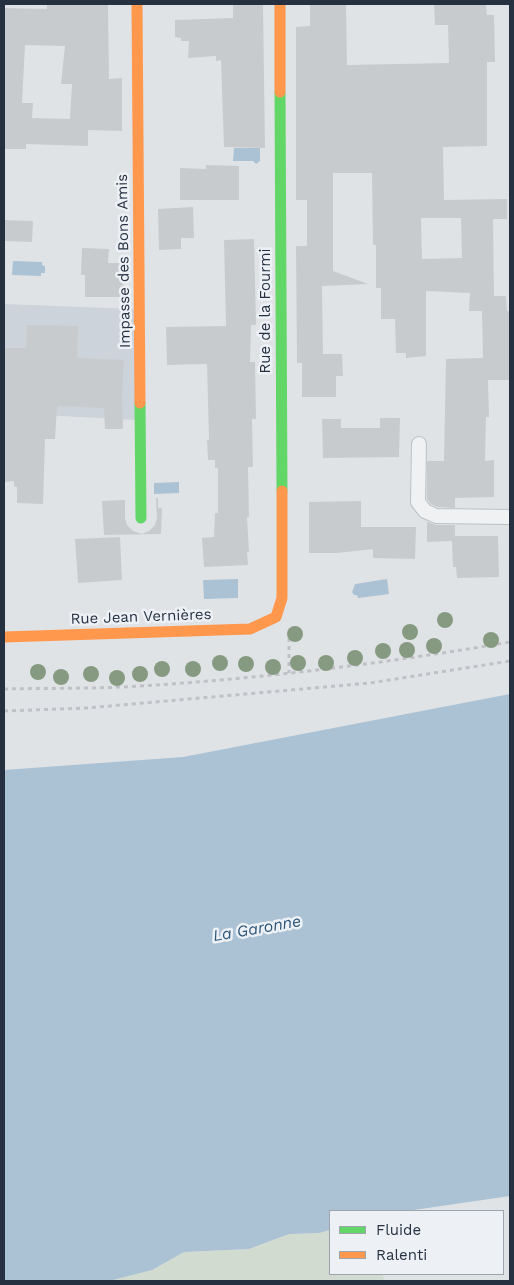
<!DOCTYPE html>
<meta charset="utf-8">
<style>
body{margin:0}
#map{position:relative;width:514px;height:1285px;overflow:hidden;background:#e0e3e6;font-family:"Work Sans",sans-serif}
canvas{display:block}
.frame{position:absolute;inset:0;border:5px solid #253141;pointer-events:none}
.legend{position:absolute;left:329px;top:1210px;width:175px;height:65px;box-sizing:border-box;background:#edf1f6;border:1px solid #9da4ae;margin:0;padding:6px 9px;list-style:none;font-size:15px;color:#253141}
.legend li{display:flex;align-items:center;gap:10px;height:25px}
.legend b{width:25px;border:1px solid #9da4ae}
</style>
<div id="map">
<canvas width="514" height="1285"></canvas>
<div class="frame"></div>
<ul class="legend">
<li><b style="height:6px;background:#63d668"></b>Fluide</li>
<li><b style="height:6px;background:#ff974d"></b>Ralenti</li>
</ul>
</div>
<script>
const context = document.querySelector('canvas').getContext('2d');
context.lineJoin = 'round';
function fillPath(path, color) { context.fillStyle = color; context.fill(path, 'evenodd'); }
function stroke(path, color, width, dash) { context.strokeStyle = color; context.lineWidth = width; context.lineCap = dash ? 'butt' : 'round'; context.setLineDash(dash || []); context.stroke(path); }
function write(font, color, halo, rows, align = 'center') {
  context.font = font + ' "Work Sans",sans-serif'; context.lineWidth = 5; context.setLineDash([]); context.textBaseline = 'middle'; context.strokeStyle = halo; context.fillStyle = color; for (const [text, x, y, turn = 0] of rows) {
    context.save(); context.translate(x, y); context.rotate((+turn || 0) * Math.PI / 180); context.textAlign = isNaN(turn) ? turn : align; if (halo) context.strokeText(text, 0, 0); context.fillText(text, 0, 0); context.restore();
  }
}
const built = new Path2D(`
 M 4,304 L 134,309 L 136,420 L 4,413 Z`);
const green = new Path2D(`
 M 330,1230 L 330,1274 L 383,1274 L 384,1281 L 109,1281 L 152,1270 L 184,1252 L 249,1249 L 289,1234 L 319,1233 Z`);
const water = new Path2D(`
 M 234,148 L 260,148 L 260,161 L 256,164 L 253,161 L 233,161 Z
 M 13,261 L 42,262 L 42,265 L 45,266 L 45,273 L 41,273 L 41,276 L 12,275 Z
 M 179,482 L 179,493 L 154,494 L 154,483 Z
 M 238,579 L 238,598 L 204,599 L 203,580 Z
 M 387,579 L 389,594 L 358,598 L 357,595 L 354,595 L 352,592 L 355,584 Z
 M 510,694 L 510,1196 L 407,1211 L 330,1211 L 330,1230 L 319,1233 L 289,1234 L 249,1249 L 184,1252 L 152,1270 L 109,1281 L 4,1281 L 4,770 L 183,757 Z`);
const building = new Path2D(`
 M 47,4 L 108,4 L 109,79 L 122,78 L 122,131 L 88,130 L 88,146 L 26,144 L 26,149 L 4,149 L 4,8 L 47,9 ZM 25,45 L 65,46 L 61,84 L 72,84 L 70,119 L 32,118 L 33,103 L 22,103 Z
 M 233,4 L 263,4 L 265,148 L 224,147 L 221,60 L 216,61 L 216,56 L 188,58 L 189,41 L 181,41 L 181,38 L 175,37 L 175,20 L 233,18 Z
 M 310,4 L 346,4 L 347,65 L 449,63 L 448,25 L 435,25 L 434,4 L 486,4 L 487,15 L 494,15 L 495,62 L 487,62 L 487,146 L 443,147 L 444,200 L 507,199 L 507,219 L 493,219 L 494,296 L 506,296 L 507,311 L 509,311 L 510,380 L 488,380 L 489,417 L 486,417 L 485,461 L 494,460 L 494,497 L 455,498 L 455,508 L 438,507 L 431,504 L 427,499 L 427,461 L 444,461 L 446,359 L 483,358 L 482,311 L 469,311 L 470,293 L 426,291 L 426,356 L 406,358 L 406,353 L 396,353 L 395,319 L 381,319 L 381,288 L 376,288 L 376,245 L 373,245 L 372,173 L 333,173 L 333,271 L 368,284 L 322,286 L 323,354 L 342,354 L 343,376 L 336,376 L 336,397 L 302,397 L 302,363 L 297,363 L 296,246 L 307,246 L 307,200 L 296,200 L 296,27 L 310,26 ZM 421,218 L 461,218 L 462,258 L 422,259 Z
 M 206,165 L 239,166 L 239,200 L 180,200 L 180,168 L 206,169 Z
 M 193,207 L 194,238 L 181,238 L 181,249 L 159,250 L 158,209 Z
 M 4,220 L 33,221 L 32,242 L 4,241 Z
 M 254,239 L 256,325 L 251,325 L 250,362 L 255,362 L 256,419 L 252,419 L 253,467 L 248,467 L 249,517 L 247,517 L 249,552 L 247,552 L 248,565 L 204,567 L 202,538 L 214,537 L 215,513 L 218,513 L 218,468 L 215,468 L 215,460 L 208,460 L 207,440 L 209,440 L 207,364 L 167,365 L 166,327 L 226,326 L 224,240 Z
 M 82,248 L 109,249 L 108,263 L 123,263 L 124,297 L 85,297 L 85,275 L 81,275 Z
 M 27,325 L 78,326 L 77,358 L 124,360 L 122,394 L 123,429 L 105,429 L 104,408 L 57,406 L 55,439 L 45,439 L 43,504 L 17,503 L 17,487 L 14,486 L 14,481 L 4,482 L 4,348 L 26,348 Z
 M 380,418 L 400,418 L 399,457 L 323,458 L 322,419 L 341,419 L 341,428 L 380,428 Z
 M 156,498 L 158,498 L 158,508 L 162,508 L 161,534 L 104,535 L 102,501 L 125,500 L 125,518 L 127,525 L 133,531 L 142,534 L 149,531 L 155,525 L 157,518 Z
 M 361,501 L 361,527 L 416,527 L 415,559 L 373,558 L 373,549 L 337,553 L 309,553 L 309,502 Z
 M 427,522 L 436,525 L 455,525 L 455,536 L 498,536 L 499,577 L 457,578 L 456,567 L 453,567 L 452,541 L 427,542 Z
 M 120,537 L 122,580 L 78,583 L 75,539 Z`);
const path = new Path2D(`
 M 289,638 L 289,673
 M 4,689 C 54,688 105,689 156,685 C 275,677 393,662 510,642
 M 4,711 L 87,708 L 370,683 L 510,661`);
const lane = new Path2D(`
 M 419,444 L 418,502 L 425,511 L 436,516 L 510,517`);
const fast = new Path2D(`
 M 280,92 L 282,491
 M 140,403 L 141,518`);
const slow = new Path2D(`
 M 137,4 L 140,403
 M 280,4 L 280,92
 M 4,637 L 250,629 L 276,617 L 282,598 L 282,491`);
const trees = [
 [445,620],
 [410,632],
 [295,634],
 [491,640],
 [434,646],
 [407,650],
 [383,651],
 [355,658],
 [220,663],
 [298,663],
 [326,663],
 [246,664],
 [273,667],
 [162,669],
 [193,669],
 [38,672],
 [91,674],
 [140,674],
 [61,677],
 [117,678]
];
const streetNames = [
 ["Impasse des Bons Amis",124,261,-91],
 ["Rue de la Fourmi",266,311,-90],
 ["Rue Jean Vernières",141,617,-2]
];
const waterNames = [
 ["La Garonne",257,929,-10]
];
fillPath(built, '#cdd3da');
fillPath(green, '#d1dbcf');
fillPath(water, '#abc2d4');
fillPath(building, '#c8cbce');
stroke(lane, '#bec1c4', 16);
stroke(path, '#bfc1c6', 3, [4, 4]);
stroke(lane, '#eff1f3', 14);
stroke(fast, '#63d668', 11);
stroke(slow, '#ff974d', 11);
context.fillStyle = '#869a82';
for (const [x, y] of trees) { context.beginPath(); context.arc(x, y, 8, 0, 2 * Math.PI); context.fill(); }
write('15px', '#253141', '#edf1f6', streetNames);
write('italic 16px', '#2b5479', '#edf1f6', waterNames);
</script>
